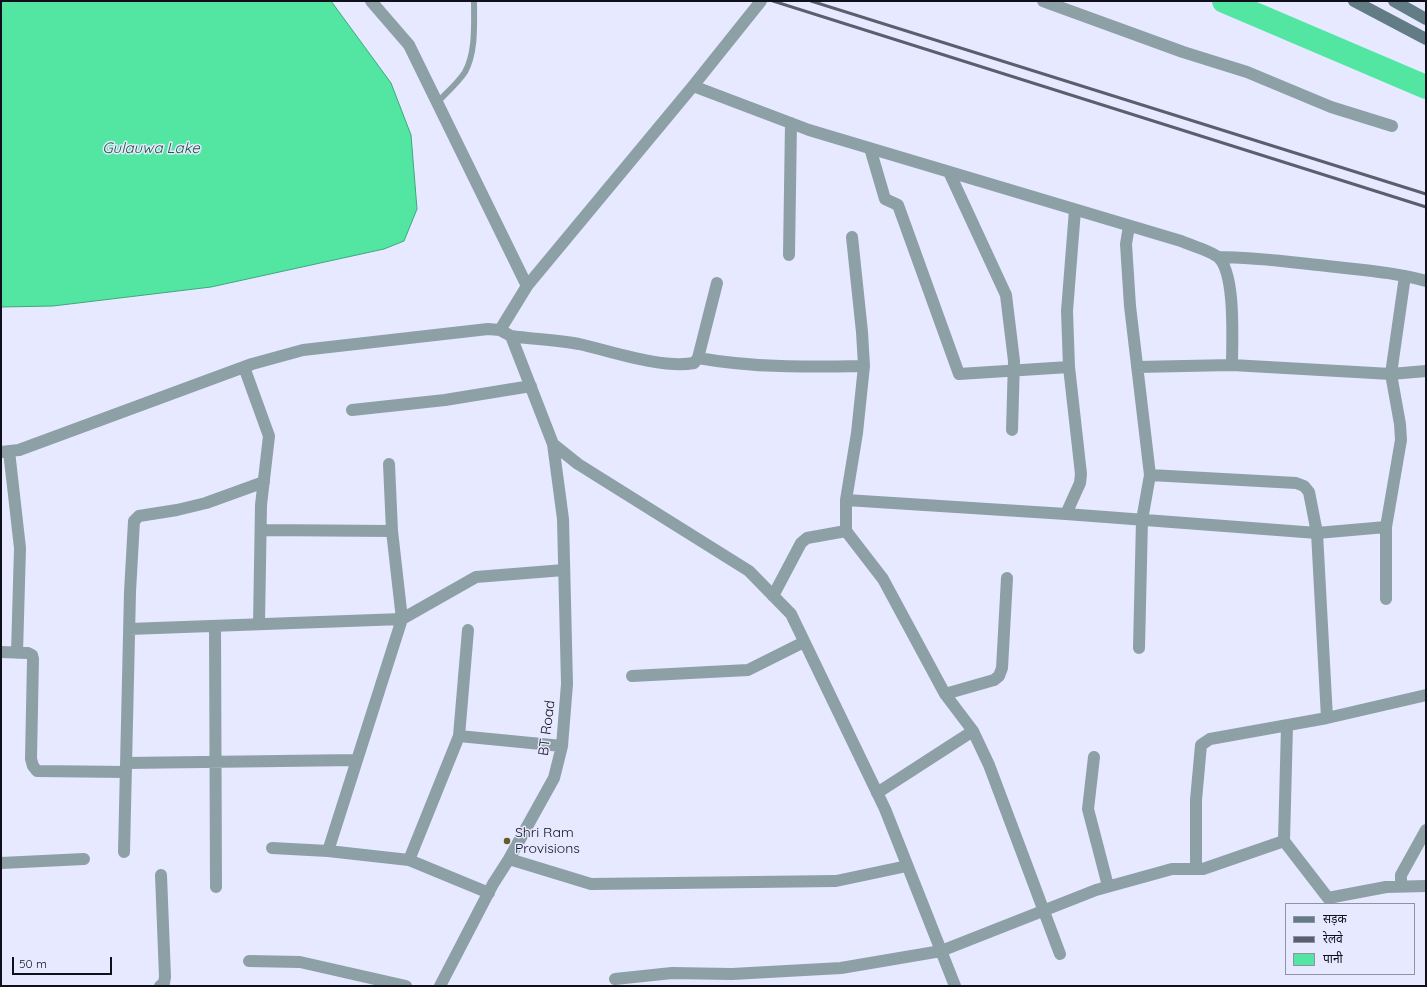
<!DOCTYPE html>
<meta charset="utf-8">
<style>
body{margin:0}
#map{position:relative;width:1427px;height:987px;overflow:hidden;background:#e6e9ff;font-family:Quicksand,"Noto Sans Devanagari",sans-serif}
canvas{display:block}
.frame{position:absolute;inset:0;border:2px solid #0f101c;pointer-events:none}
.legend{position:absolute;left:1285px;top:903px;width:130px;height:72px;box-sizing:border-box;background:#e6e9ff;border:1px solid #9092a4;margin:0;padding:5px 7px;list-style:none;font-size:12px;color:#0f101c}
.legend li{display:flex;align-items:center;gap:8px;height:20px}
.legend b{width:20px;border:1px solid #9092a4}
.scale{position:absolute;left:12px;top:957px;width:100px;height:18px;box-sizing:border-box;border:2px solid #0f101c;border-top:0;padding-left:5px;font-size:12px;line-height:14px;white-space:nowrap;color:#0f101c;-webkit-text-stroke:3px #e6e9ff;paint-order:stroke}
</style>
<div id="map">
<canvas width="1427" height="987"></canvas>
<div class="frame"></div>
<ul class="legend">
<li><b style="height:5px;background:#617c85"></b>सड़क</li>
<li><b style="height:5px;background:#5c5d6d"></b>रेलवे</li>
<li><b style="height:11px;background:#53e6a3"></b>पानी</li>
</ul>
<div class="scale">50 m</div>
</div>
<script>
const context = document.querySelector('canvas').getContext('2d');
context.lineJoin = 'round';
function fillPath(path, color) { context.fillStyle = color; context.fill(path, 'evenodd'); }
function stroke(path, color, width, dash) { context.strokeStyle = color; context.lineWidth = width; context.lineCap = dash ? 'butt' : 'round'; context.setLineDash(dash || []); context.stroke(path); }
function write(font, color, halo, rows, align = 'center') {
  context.font = font + ' Quicksand,sans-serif'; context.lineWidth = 3; context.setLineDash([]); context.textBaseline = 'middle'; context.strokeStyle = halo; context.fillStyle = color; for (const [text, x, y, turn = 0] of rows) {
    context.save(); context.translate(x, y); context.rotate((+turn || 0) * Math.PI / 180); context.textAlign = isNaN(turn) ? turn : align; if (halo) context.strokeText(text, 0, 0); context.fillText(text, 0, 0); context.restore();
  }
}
const water = new Path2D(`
 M 1,1 L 331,1 L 391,83 L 411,135 L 417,209 L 404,241 L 384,249 L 211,287 L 53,306 L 1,307 Z`);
const river = new Path2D(`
 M 1224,1 L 1426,87`);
const lane = new Path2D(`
 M 437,103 C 446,93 458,83 465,72 C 476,52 474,24 474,1`);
const street = new Path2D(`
 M 371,1 L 409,45 L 527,286
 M 1043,1 L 1183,52 L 1247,72 L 1331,107 L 1392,126
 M 693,86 L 809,130 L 1181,241 C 1190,245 1211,251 1218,257 C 1236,273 1232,341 1232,365
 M 870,148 L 885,199 L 898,205 L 959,374 L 1069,367
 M 949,172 L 1006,295 L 1014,361 L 1012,430
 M 1129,226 L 1126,244 L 1130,306 L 1150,475 L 1142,520 L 1139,648
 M 852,237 L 862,332 L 864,366 L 857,433 L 846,500 L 846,531 L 883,579 L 945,694 L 973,731 L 989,765 L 1060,954
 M 789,255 L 791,123
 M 1218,257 C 1254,257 1290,262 1327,266 C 1360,270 1394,272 1426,281
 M 500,330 L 527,286 L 693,86 L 761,1
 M 511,336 C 533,339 557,340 579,344 C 611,351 662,369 694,363 L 698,358 L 717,283
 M 698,358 C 754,368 808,367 864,366
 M 244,367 L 269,436 L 261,505 L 259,624
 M 1137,367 L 1232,365 L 1391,374 L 1426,371
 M 352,410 L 445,400 L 531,386
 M 9,451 L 20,548 L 17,653
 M 1,452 L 19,450 L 252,364 L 303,350 L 488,329 L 500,330 L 511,336 L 553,444 L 578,464 L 749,571 L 791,614 L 885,809 L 955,986
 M 389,464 L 392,531 L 402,619 L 328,851 L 409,860 L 489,893
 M 1150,475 L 1296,483 L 1304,486 L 1309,492 L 1317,533 L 1327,718
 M 846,500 L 1066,514 L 1317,533 L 1386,527
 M 1066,514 L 1080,483 L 1081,474 L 1069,367 L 1067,311 L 1075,210
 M 261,530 L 392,531
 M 773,596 L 801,543 L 807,538 L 846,531
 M 1386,599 L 1386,527 L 1401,440 L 1400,424 L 1391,374 L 1405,276
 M 215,626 L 216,887
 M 129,629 L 402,619 L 476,577 L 564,570
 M 1,652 L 28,653 L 32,655 L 33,659 L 31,759 L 33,766 L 37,771 L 126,772
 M 632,676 L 748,670 L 804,642
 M 945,694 L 994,680 L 999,676 L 1002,668 L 1007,578
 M 459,736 L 562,746
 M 1094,757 L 1088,809 L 1108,886
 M 126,763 L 357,760
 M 877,793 L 973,731
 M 1284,841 L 1287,726
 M 272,848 L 328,851
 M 124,852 L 130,592 L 134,521 L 139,516 L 177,510 L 206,503 L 264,482
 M 509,859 L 591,884 L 836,881 L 907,866
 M 409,860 L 459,736 L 468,630
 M 1,863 L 84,859
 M 1196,869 L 1196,800 L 1201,745 L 1210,739 L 1327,718 L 1426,695
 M 1401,886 L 1401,875 L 1426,830
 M 249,961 L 300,962 L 406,986
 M 615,979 L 672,973 L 732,974 L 841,968 L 941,951 L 1096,890 L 1172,869 L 1203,869 L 1284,841 L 1328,898 L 1386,887 L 1426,886
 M 160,986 L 164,983 L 165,977 L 161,875
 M 440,986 L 493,884 L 509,859 L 554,778 L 562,746 L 567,684 L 563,519 L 553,444`);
const secondary = new Path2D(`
 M 1354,1 L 1426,39
 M 1394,1 L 1426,19`);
const rail = new Path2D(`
 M 773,1 L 1426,207
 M 811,1 L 1426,194`);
const markers = [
 [507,841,4,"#645b28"]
];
const streetNames = [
 ["BT Road",547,728,-83]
];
const poiNames = [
 ["Shri Ram",515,833],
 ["Provisions",515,849]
];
const waterNames = [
 ["Gulauwa Lake",151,148]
];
fillPath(water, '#53e6a3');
stroke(water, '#3fa67a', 1);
stroke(river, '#53e6a3', 24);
stroke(lane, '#8da0a6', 6);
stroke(street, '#8da0a6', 12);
stroke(secondary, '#617c85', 12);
stroke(rail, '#5c5d6d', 3);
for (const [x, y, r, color] of markers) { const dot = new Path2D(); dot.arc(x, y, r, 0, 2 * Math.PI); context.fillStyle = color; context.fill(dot); stroke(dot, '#e6e9ff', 1.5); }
write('14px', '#0f101c', '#e6e9ff', streetNames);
write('14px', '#0f101c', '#e6e9ff', poiNames, 'left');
write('italic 15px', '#1e573c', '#e6e9ff', waterNames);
</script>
